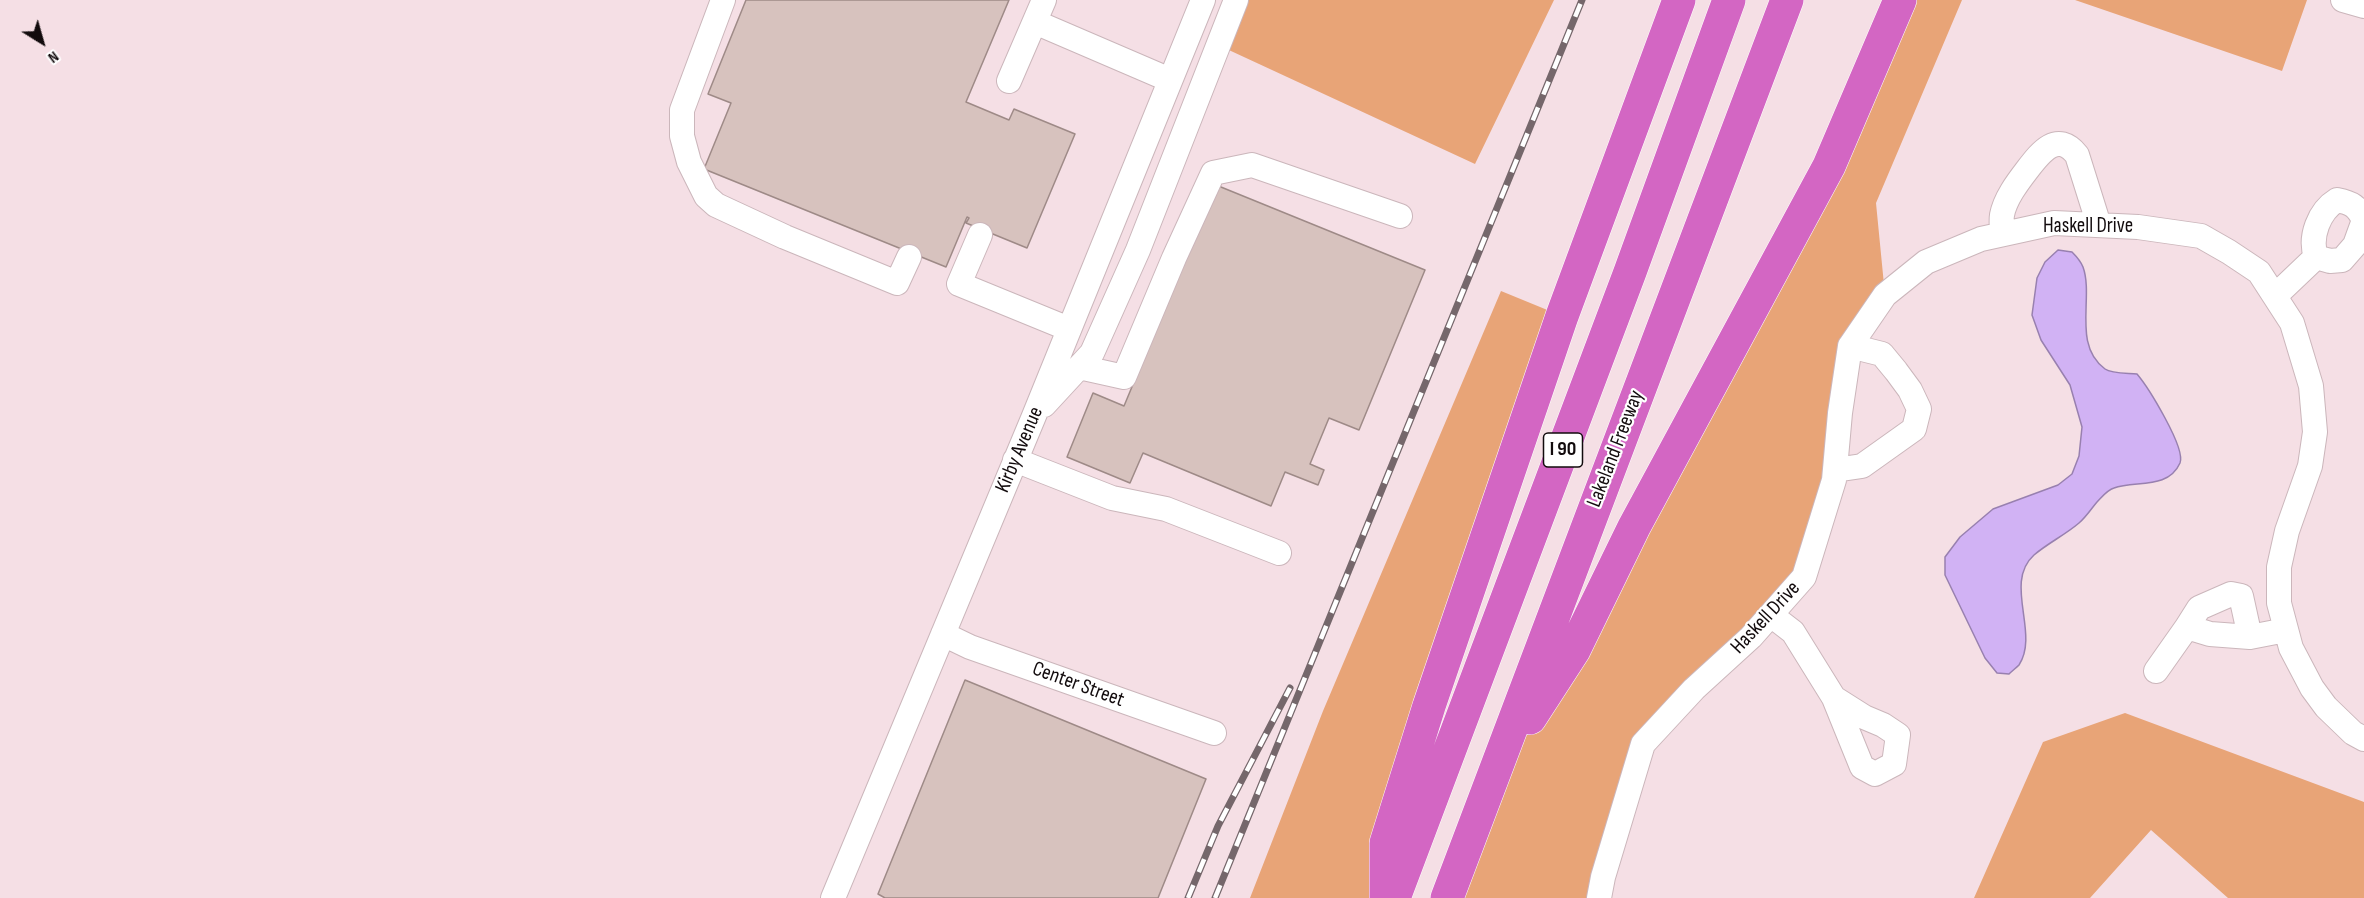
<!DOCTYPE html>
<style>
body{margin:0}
#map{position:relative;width:2364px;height:898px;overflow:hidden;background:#f5dfe5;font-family:"Sofia Sans Condensed",sans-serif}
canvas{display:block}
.north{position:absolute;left:12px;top:12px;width:60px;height:60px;-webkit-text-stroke:4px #fff;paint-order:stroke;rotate:143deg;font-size:16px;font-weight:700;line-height:24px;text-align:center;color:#120b0d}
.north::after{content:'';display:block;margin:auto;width:21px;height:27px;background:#120b0d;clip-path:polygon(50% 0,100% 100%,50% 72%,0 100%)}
</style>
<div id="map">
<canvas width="2364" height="898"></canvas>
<div class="north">N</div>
</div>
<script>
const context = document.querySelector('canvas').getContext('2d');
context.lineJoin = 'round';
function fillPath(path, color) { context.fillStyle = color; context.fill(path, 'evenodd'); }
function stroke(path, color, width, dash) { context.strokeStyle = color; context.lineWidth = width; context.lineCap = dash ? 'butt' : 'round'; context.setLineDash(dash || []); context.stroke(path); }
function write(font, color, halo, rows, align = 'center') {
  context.font = font + ' "Sofia Sans Condensed",sans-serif'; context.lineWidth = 4.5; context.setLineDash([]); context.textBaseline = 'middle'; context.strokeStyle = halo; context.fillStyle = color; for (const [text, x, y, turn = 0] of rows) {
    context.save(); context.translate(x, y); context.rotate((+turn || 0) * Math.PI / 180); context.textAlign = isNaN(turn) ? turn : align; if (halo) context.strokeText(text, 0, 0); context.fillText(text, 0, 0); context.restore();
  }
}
const green = new Path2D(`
 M 1236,0 L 1554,0 L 1475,164 L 1218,45 Z
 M 1900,0 L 1962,0 L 1876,203 L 1885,295 L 1850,346 L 1804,577 L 1643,744 L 1599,898 L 1447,898 L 1495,773 Z
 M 2075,0 L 2307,0 L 2282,71 Z
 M 1501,291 L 1562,316 L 1386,898 L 1250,898 L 1323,711 Z
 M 2125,713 L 2364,802 L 2364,898 L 2228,898 L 2151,830 L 2090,898 L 1974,898 L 2043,742 Z`);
const water = new Path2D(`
 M 2058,250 L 2072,252 C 2076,256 2081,262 2083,267 C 2094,297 2072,345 2105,369 C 2112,374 2128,373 2137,374 C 2148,387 2186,448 2180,463 C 2168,490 2135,480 2114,488 C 2107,490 2102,497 2097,502 C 2091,509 2086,517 2079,523 C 2065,535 2048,543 2034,555 C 2003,583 2040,633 2019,665 C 2016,668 2012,671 2009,674 L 1997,673 L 1985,658 L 1945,575 L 1945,557 L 1960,537 L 1993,509 L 2058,485 L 2072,474 L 2079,456 L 2082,427 L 2070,385 L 2041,340 L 2032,315 L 2037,278 L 2045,262 Z`);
const building = new Path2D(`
 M 746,0 L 1009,0 L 966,102 L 1009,120 L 1014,109 L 1075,134 L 1027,248 L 966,223 L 969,218 L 967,217 L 946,267 L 704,169 L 731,103 L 708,94 Z
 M 1216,185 L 1425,270 L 1359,430 L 1329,418 L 1310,464 L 1324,470 L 1318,485 L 1285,472 L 1271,506 L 1143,453 L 1130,483 L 1067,457 L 1093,393 L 1124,406 Z
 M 965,680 L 1206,779 L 1158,898 L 885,898 L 878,894 Z`);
const minor = new Path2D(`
 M 723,0 L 682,110 L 682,136 L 689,162 L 706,196 L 716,205 L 785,237 L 897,283 L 909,257
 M 2343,0 L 2364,6
 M 1035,22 L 1170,80
 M 1009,81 L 1044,0
 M 2002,234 C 2002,228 2001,221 2002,215 C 2005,199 2017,183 2027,170 C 2040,153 2057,130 2077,155 L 2099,225
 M 980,235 L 959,284 L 1069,329
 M 2275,296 L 2316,257 C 2309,237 2319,211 2337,200 C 2352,203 2357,206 2364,220 L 2355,245 L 2342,260 L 2330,261 L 2316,257
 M 1079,367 L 1124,377 L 1174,258 L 1213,173 L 1252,165 L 1400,216
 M 1044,405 L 1092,353 L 1138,250 L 1236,0
 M 1015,460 L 1112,498 L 1166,509 L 1279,553
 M 1835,470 L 1862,466 L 1914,429 L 1919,409 L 1910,390 L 1896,371 L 1882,354 L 1850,346
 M 1771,615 L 1793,632 L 1834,698 L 1862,767 L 1875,774 L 1894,764 L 1898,735 L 1883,725 L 1864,717 L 1834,698
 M 943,634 L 970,647 L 1214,733
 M 2250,637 L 2241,596 L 2231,594 L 2199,608 L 2187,627 L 2210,634 L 2250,637 L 2286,630
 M 2156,671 L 2187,627
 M 833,898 L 1034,416 L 1203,0
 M 1599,898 L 1603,877 L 1643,744 L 1694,689 L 1751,637 L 1804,577 L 1834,480 L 1840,413 L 1850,346 L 1885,295 L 1926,262 L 1981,239 L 2054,223 L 2138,227 L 2201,236 L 2229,252 L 2259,272 L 2292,323 L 2311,386 L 2315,432 L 2310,466 L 2287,531 L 2279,567 L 2279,603 L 2291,648 L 2312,688 L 2326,707 L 2353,733 L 2364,739`);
const highway = new Path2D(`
 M 1530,718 L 1574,650 L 1634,527 L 1829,166 L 1900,0
 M 1386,898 L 1386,843 L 1429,706 L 1562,316 L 1679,0
 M 1394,898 L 1630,272 L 1729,0
 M 1447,898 L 1787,0`);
const rail = new Path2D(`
 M 1188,898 L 1218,826 L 1290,688
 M 1215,898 L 1582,0`);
const shields = [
 [1563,450,39]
];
const shieldNames = [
 ["I 90",1563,450]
];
const streetNames = [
 ["Haskell Drive",2088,227],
 ["Lakeland Freeway",1616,449,-69],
 ["Kirby Avenue",1020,450,-67],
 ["Haskell Drive",1766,618,-47],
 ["Center Street",1078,685,20]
];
fillPath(green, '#e8a477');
fillPath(water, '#d1b2f4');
stroke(water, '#9880af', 1.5);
fillPath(building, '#d7c2be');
stroke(building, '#9e8a87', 1.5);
stroke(minor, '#cbb6bb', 26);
stroke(highway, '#fff', 34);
stroke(minor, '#fff', 24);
stroke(highway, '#d366c3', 33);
stroke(rail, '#75676b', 7);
stroke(rail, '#fff', 4.5, [14]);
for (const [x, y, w] of shields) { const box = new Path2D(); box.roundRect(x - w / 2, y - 17, w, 34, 4.5); context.fillStyle = '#fff'; context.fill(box); stroke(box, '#120b0d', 1.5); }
write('bold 20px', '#120b0d', null, shieldNames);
write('21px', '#120b0d', '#fff', streetNames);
</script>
